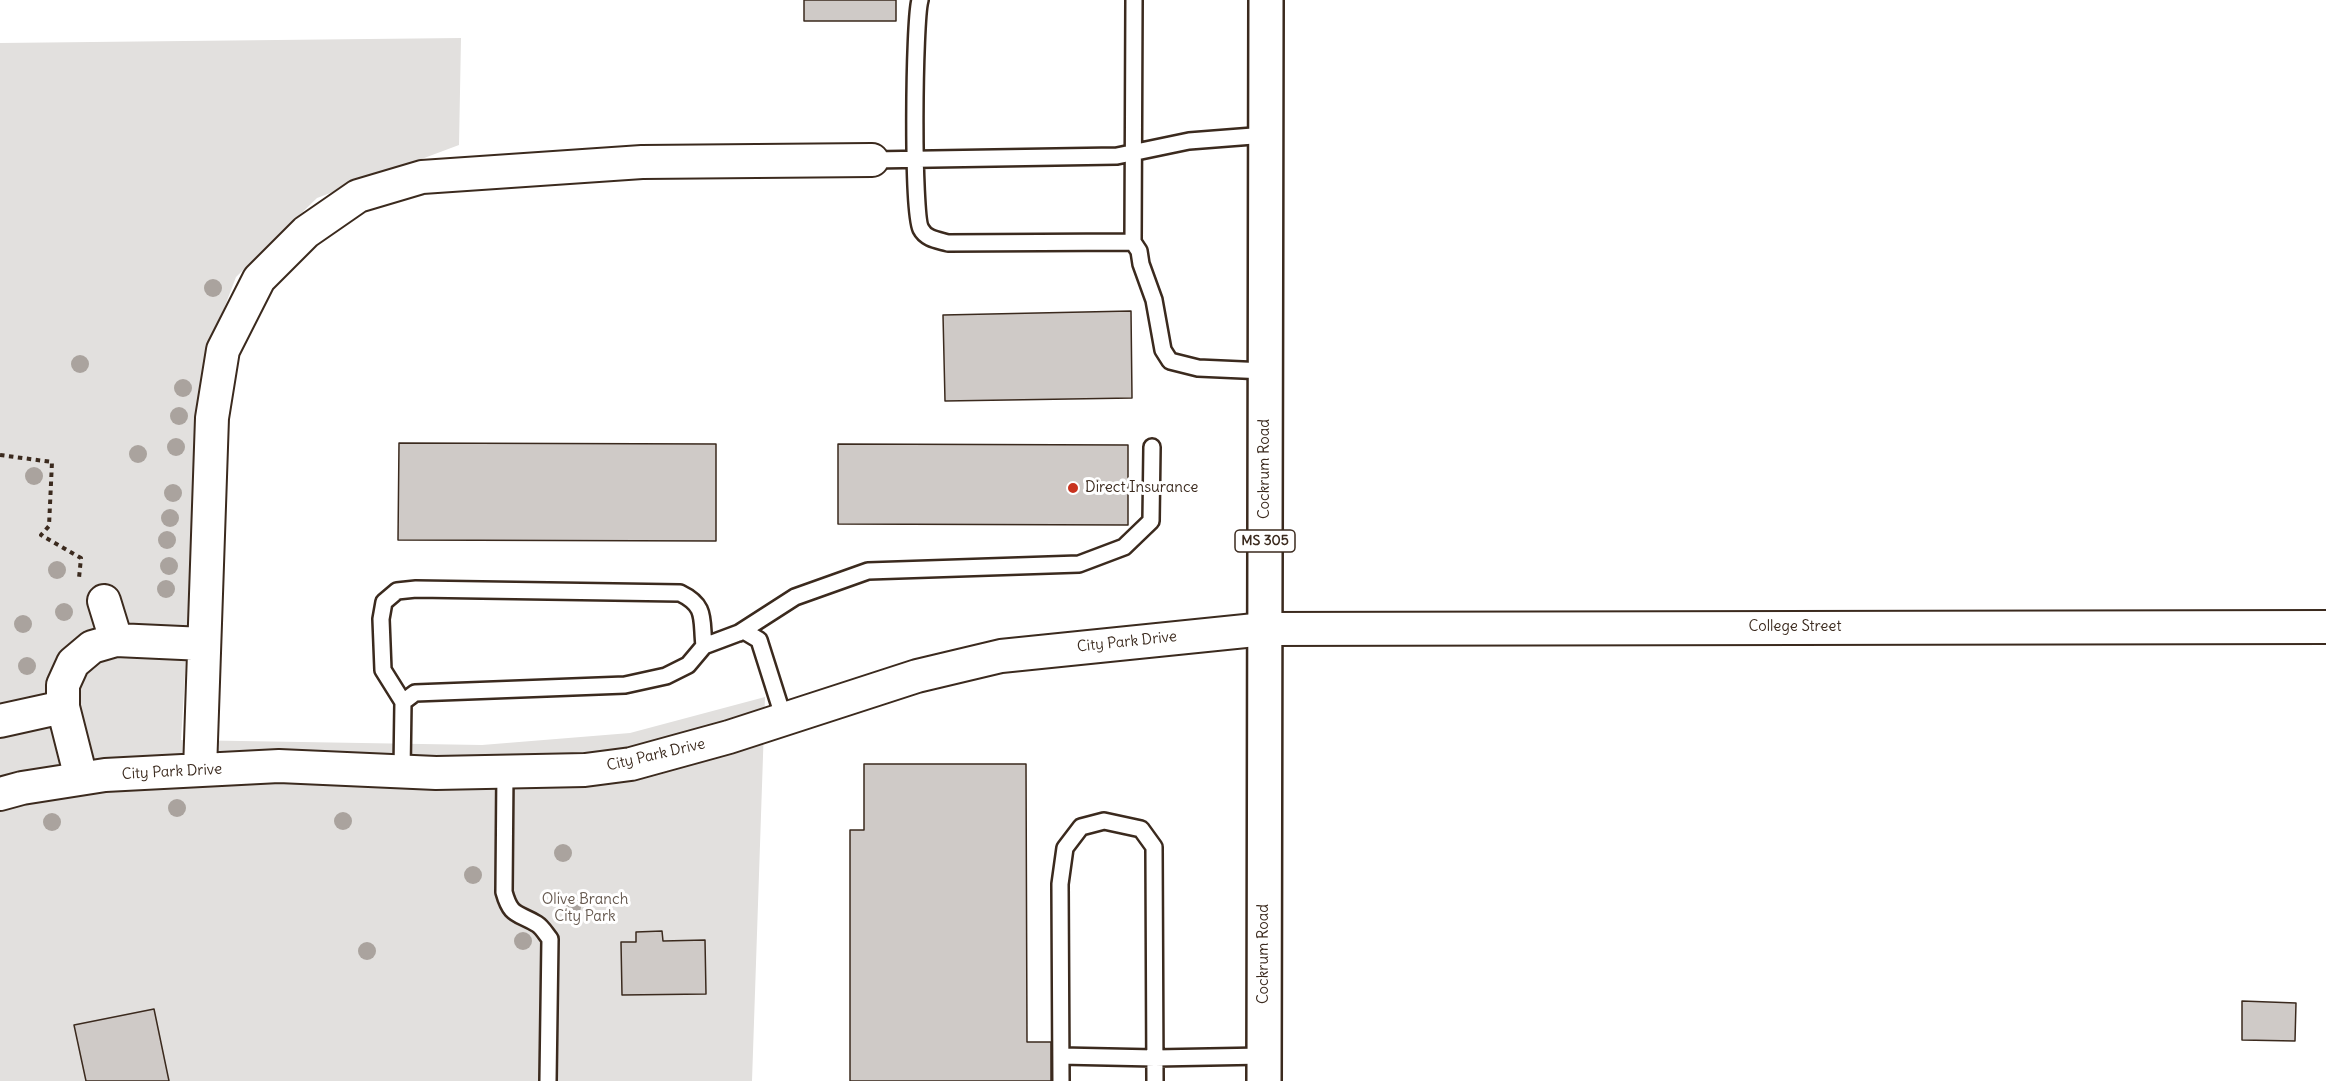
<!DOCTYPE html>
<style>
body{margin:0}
canvas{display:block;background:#fff}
</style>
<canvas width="2326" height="1081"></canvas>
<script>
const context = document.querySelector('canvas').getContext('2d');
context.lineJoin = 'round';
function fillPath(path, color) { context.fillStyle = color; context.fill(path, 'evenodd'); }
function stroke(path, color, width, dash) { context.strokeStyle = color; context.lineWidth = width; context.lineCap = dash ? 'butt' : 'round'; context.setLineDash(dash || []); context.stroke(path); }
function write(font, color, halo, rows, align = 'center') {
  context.font = font + ' Delius,sans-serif'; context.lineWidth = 6; context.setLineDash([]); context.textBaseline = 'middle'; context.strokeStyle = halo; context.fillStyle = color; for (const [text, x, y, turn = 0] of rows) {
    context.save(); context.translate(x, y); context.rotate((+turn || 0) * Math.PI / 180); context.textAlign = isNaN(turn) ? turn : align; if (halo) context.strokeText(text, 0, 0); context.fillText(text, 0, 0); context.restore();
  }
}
const green = new Path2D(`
 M 461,38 L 459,145 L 317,198 L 236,277 L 204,361 L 181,740 L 482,745 L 630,733 L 765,697 L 752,1081 L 0,1081 L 0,43 Z`);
const building = new Path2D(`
 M 804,0 L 896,0 L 896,21 L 804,21 Z
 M 1131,311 L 1132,398 L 945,401 L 943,315 Z
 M 399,443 L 716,444 L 716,541 L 398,540 Z
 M 838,444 L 1128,445 L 1128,525 L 838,524 Z
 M 864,764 L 1026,764 L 1027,1042 L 1051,1042 L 1051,1081 L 850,1081 L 850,830 L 864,830 Z
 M 662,931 L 663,941 L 705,940 L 706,994 L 622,995 L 621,942 L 636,942 L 636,932 Z
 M 2242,1001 L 2296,1003 L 2295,1041 L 2242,1040 Z
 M 154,1009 L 169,1081 L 86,1081 L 74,1025 Z`);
const path = new Path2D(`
 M 0,455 L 52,462 L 49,526 L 41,535 L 81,558 L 79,578`);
const service = new Path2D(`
 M 920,0 C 914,20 912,215 921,229 C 926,239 938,240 948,243 L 1133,242 L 1139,251 L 1141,264 L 1154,300 L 1163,350 L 1170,361 L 1198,368 L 1265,371
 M 872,160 L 1117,156 L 1189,141 L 1266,135
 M 1133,242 L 1134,0
 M 739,633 L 795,597 L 868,571 L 1079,564 L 1124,547 L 1151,521 L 1152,447
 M 403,702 L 383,670 L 381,619 L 384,602 L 397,591 L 416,589 L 680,593 C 707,606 701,619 704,646
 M 402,771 L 403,702 L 415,693 L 625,685 L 666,676 L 688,665 L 704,646 L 744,631 L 759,640 L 784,719
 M 505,771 L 504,892 C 511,917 517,912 537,924 C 542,927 546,934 550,939 L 548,1081
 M 1061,1056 L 1155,1058 L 1264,1056
 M 1061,1081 L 1060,884 L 1065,848 L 1081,827 L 1104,821 L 1141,829 L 1154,847 L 1155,1081`);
const minor = new Path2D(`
 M 104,601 L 116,640
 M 63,707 L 63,685 L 73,663 L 92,647 L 116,640 L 204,644
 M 0,721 L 63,707 L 81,778
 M 200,770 L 212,418 L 223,350 L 259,279 L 306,232 L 358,196 L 422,177 L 642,162 L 872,160
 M 0,794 L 22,788 L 105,775 L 279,766 L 436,773 L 585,770 L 631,764 L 729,737 L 917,676 L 1001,656 L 1265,629 L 2326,627`);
const primary = new Path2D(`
 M 1264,1081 L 1266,0`);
const trees = [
 [213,288],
 [80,364],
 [183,388],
 [179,416],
 [176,447],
 [138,454],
 [34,476],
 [173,493],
 [170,518],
 [167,540],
 [169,566],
 [57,570],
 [166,589],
 [64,612],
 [23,624],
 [27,666],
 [177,808],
 [343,821],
 [52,822],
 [563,853],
 [473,875],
 [572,907],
 [523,941],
 [367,951]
];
const markers = [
 [1073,488,6,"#c8321e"]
];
const shields = [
 [1265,541,60]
];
const shieldNames = [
 ["MS 305",1265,541]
];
const streetNames = [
 ["Cockrum Road",1265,469,-90],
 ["College Street",1795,627],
 ["City Park Drive",1127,642,-6],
 ["City Park Drive",656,755,-13],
 ["City Park Drive",172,772,-3],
 ["Cockrum Road",1264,954,-90]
];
const poiNames = [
 ["Direct Insurance",1085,488]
];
const parkNames = [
 ["Olive Branch",585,900],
 ["City Park",585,917]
];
fillPath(green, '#e2e0de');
fillPath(building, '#cfcac7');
stroke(building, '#3b2a1e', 1.5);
stroke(service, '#3b2a1e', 20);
stroke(minor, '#3b2a1e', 36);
stroke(primary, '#3b2a1e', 38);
stroke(path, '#3b2a1e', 4, [4.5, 4.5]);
stroke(service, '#fff', 15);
stroke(minor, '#fff', 32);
stroke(primary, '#fff', 33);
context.fillStyle = '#aaa39e';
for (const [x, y] of trees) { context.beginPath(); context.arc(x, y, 9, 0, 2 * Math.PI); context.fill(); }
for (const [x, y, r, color] of markers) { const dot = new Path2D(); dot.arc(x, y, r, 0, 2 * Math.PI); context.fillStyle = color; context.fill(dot); stroke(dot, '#fff', 2); }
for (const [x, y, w] of shields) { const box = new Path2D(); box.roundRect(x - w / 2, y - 11, w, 22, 4.5); context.fillStyle = '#fff'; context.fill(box); stroke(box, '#3b2a1e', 1.5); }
write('bold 14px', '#3b2a1e', null, shieldNames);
write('15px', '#3b2a1e', '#fff', streetNames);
write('15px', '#3b2a1e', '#fff', poiNames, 'left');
write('15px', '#65584e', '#fff', parkNames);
</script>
